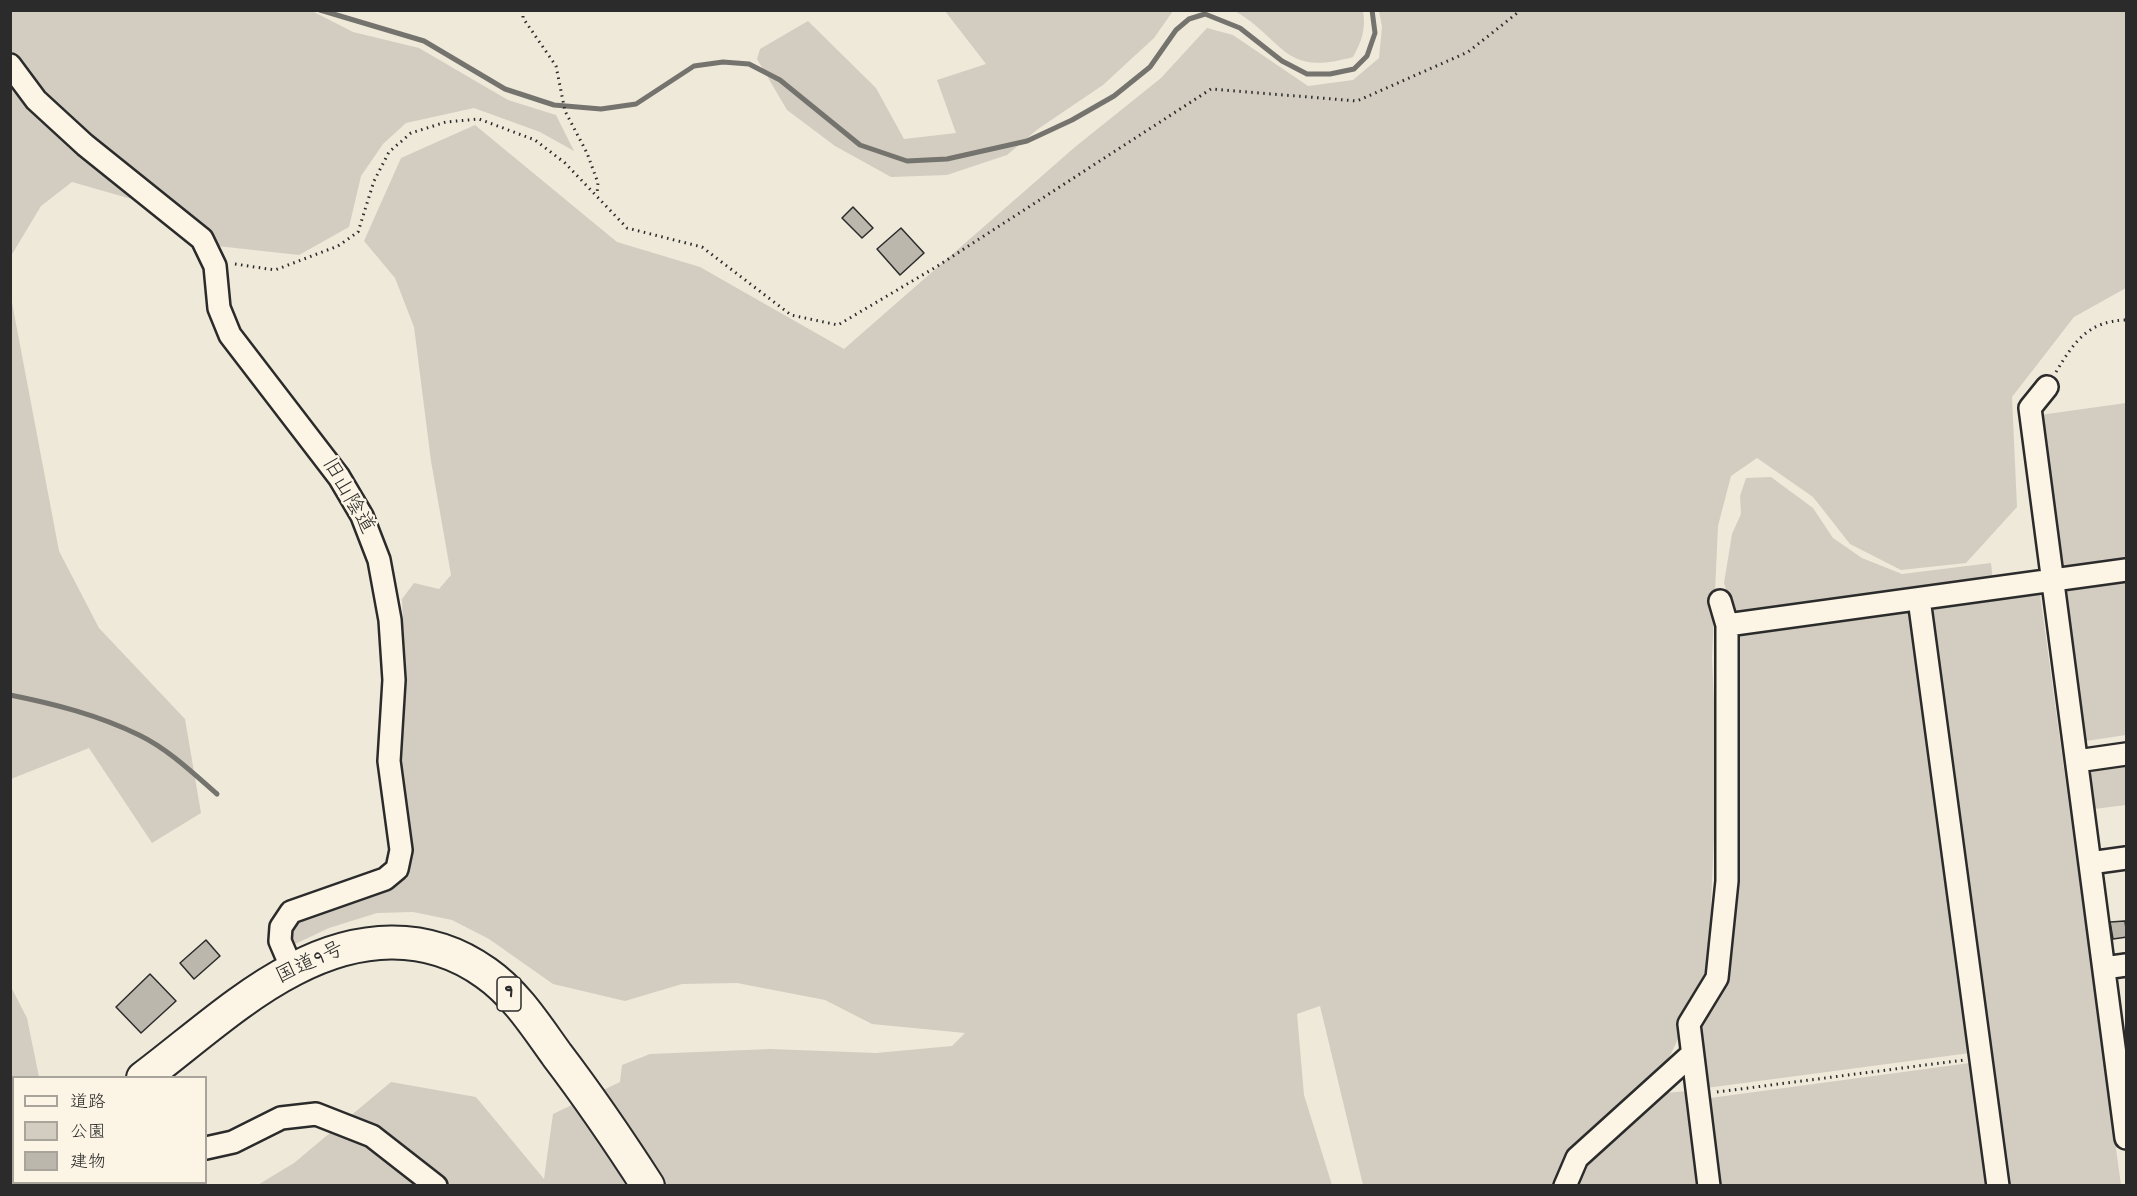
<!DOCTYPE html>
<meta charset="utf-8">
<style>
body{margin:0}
#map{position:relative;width:2137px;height:1196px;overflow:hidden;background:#efe9da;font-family:Dekko,"Klee One",sans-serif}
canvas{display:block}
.frame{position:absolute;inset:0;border:12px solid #2b2b2b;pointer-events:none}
.legend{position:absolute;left:12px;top:1076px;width:195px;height:108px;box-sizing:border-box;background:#fcf5e5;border:2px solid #a8a49b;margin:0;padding:8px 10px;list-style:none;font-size:18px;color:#2b2b2b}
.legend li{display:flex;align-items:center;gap:12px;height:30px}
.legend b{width:30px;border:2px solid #a8a49b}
</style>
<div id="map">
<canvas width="2137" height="1196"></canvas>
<div class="frame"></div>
<ul class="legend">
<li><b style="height:8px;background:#fcf5e5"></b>道路</li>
<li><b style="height:16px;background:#d2cdc0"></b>公園</li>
<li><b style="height:16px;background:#bcb7ac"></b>建物</li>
</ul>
</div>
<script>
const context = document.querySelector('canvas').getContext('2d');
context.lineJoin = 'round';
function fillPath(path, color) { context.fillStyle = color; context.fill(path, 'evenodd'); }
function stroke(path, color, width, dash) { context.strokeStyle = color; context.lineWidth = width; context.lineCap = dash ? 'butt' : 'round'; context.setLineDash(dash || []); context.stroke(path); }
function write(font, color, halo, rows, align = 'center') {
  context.font = font + ' Dekko,"Klee One",sans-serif'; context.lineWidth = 4.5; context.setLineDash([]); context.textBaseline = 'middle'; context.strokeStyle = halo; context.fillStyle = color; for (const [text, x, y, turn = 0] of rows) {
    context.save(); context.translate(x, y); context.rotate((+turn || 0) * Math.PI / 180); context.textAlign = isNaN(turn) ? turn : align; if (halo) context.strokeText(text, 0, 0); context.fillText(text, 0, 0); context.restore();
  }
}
const green = new Path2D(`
 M 11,11 L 312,11 L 353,32 L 419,48 L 508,100 L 556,115 L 574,151 L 540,132 L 474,108 L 406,123 L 383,144 L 361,176 L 349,227 L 299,255 L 217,246 L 177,212 L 72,182 L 41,206 L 11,256 Z
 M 945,11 L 1173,11 L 1154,38 L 1103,85 L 1038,129 L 1007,155 L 947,175 L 891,177 L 835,146 L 787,110 L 757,59 L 760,49 L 808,21 L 876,88 L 904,139 L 956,133 L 937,80 L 986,64 Z
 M 1235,11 L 1363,11 C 1366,29 1362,41 1353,57 C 1282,77 1286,41 1235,11 Z
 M 1379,11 L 2126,11 L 2126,288 L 2074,317 L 2012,397 L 2017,507 L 1966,563 L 1901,570 L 1850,544 L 1813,497 L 1757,458 L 1731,476 L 1718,526 L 1712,658 L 1717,766 L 1708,976 L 1659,1079 L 1564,1185 L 1363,1185 L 1320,1006 L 1297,1014 L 1304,1095 L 1332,1185 L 256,1186 L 294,1163 L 391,1082 L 476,1097 L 544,1179 L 553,1114 L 620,1082 L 622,1065 L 650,1054 L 770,1049 L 876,1053 L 952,1046 L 965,1033 L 872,1024 L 825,1000 L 737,983 L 682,984 L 625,1001 L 553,984 L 489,939 L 452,920 L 413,912 L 377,913 L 329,928 L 293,945 L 286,936 L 289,925 L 315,910 L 404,874 L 412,860 L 403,810 L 401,742 L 405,683 L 402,599 L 414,583 L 439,589 L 451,575 L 431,461 L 414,327 L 395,278 L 364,241 L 401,158 L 475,125 L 617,242 L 700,267 L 844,349 L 1075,147 L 1161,78 L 1207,28 L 1233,35 L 1308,86 L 1353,80 L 1379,58 L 1382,27 Z
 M 10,292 L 59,551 L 99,628 L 185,719 L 201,813 L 152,843 L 89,748 L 11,779 Z
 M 2126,403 L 2126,560 L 2061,569 L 2040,415 Z
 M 1771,477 L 1813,508 L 1833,538 L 1862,558 L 1902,574 L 1991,563 L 1993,581 L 1733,612 L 1724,583 L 1732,534 L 1741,514 L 1740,496 L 1746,478 Z
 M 2126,577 L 2126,735 L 2086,741 L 2064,586 Z
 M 2040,594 L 2121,1185 L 2007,1185 L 1929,608 Z
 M 1911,611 L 1970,1053 L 1706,1088 L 1698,1030 L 1728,982 L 1739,873 L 1734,633 Z
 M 2126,762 L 2126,805 L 2094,809 L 2088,767 Z
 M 10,985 L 27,1018 L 39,1077 L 14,1078 L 13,1115 L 11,1116 Z
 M 1970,1063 L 1986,1185 L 1720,1185 L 1710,1098 Z
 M 1688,1091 L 1700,1185 L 1574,1186 L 1584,1161 L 1665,1093 Z`);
const stream = new Path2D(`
 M 320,10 L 424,41 L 505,89 L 554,105 L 601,109 L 636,104 L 694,66 L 723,62 L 749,64 L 780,80 L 860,145 L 907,161 L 947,159 L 1027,141 L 1072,120 L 1114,96 L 1150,67 L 1176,30 L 1189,19 L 1205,14 L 1240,28 L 1282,61 L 1307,74 L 1330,74 L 1354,69 L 1367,56 L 1375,33 L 1372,10
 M 10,695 C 55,704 98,715 139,735 C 168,749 193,773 217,794`);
const building = new Path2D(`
 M 853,207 L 873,228 L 862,238 L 842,218 Z
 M 901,228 L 924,253 L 900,275 L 877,249 Z
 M 2125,921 L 2127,937 L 2113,939 L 2110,922 Z
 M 206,940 L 220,956 L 194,979 L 180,963 Z
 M 150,974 L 176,1001 L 141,1033 L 116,1007 Z`);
const path = new Path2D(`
 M 523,10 L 523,18 L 556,66 L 565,111 L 587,153 L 598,183 L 597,194
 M 235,264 L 275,270 L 338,246 L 358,232 L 374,181 L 389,152 L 411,133 L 446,122 L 479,119 L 535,140 L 565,163 L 627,228 L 702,247 L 791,315 L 838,325 L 936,267 L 1211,89 L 1357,101 L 1468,52 L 1521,10
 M 2056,372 C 2074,342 2088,321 2126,320
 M 10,1091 L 14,1090
 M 1717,1092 L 1964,1060`);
const minor = new Path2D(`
 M 10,65 L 36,100 L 85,145 L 202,239 L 215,266 L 219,308 L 230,335 L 339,477 L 362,516 L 379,560 L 390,620 L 394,680 L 389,761 L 401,850 L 397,869 L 385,879 L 291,912 L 281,927 L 280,941 L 292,969
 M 2047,387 L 2030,408 L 2126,1138
 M 1919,599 L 1998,1186
 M 1727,625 L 2126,570
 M 2077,761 L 2126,754
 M 2090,863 L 2126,858
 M 2104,968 L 2126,965
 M 206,1148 L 233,1142 L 281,1118 L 316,1114 L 372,1136 L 436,1186
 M 1565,1186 L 1577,1158 L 1692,1054
 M 1709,1186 L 1689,1024 L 1717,978 L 1727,881 L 1727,625 L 1720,601`);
const highway = new Path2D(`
 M 143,1078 C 191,1042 241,996 294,969 C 357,936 426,930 486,973 C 516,994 536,1026 557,1055 C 589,1097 619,1141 648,1186
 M 10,1150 L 14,1149`);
const shields = [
 [509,994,24]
];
const shieldNames = [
 ["9",509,994]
];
const streetNames = [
 ["旧山陰道",346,497,60],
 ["国道9号",311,965,-25]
];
fillPath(green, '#d2cdc0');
stroke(stream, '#75736d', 5);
fillPath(building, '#bcb7ac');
stroke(building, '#2b2b2b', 1.5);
stroke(minor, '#2b2b2b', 26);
stroke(highway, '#2b2b2b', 36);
stroke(path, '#2b2b2b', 3, [1.5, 4.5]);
stroke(minor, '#fcf5e5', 21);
stroke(highway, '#fcf5e5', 32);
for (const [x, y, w] of shields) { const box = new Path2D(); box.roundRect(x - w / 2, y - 17, w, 34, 4.5); context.fillStyle = '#fcf5e5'; context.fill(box); stroke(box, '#2b2b2b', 1.5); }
write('bold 20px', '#2b2b2b', null, shieldNames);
write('21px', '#2b2b2b', '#fcf5e5', streetNames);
</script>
